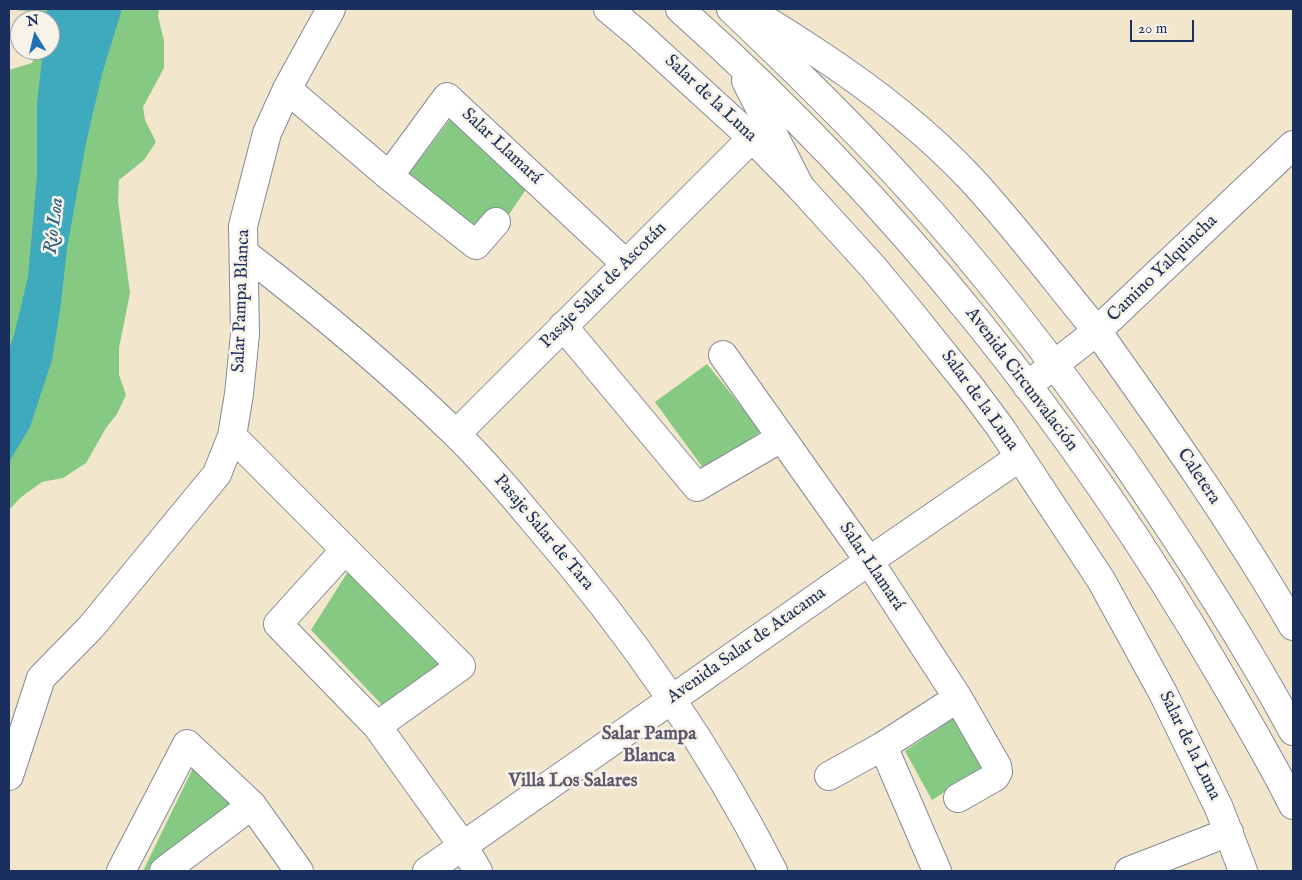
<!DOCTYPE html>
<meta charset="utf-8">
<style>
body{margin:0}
#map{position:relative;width:1302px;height:880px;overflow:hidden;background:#f2e6cd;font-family:"IM FELL English",serif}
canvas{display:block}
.frame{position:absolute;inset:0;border:10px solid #1b2f5e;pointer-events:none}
.north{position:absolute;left:10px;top:10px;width:50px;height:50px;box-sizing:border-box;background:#f7f3e8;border:1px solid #9fa5b1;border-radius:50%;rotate:351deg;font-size:14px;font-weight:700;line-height:20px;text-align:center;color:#1b2f5e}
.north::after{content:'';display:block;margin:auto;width:18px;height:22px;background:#1f6fb2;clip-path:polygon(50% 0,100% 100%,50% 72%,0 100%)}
.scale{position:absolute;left:1130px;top:20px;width:64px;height:22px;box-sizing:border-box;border:2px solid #1b2f5e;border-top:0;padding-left:6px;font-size:15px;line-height:18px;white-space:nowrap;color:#1b2f5e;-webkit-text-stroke:4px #f7f3e8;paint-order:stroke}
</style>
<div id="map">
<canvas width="1302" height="880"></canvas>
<div class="frame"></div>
<div class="north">N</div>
<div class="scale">20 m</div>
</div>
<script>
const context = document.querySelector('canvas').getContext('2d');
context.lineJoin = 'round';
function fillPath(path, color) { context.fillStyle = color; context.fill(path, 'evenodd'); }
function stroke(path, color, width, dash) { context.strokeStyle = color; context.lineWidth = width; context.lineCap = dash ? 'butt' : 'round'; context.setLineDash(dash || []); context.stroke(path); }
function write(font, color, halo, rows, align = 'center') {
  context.font = font + ' "IM FELL English",serif'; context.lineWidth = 5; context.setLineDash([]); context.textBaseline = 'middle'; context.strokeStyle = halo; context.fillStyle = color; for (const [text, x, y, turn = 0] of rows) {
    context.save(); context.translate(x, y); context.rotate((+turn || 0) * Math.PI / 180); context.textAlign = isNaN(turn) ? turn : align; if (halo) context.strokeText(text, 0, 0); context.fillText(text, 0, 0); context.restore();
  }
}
const green = new Path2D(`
 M 14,9 L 159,9 L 158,16 L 164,41 L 164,68 L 143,107 L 145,120 L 156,142 L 144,160 L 119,180 L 118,201 L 130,293 L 119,348 L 119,375 L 126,395 L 117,414 L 106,428 L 86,463 L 63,478 L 42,482 L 20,498 L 9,510 L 9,70 L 32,63 L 38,50 L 50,50 L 50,20 L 38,20 L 37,12 L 15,10 Z
 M 451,118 L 529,185 L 508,216 L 495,207 L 475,231 L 408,175 Z
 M 707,364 L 761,431 L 706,472 L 655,402 Z
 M 349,570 L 445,665 L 384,707 L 311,630 Z
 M 954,718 L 985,767 L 932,800 L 905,751 Z
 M 195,764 L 237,805 L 150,871 L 143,871 Z`);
const water = new Path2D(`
 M 47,9 L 122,9 L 102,74 L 86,143 L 67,248 L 61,304 L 52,360 L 30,427 L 9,462 L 9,350 L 14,335 L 28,277 L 37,175 L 37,104 L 43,50 L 50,50 L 50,20 L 46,20 Z`);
const minor = new Path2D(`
 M 608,9 L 637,33 L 752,138 L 800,187 L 872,266 L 906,307 L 971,388 L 1000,427 L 1101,580 L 1163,693 L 1219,808 L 1243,871
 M 287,89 L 389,176 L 476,245 L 496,222
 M 389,176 L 447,97 L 626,264
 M 244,253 C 317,309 388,368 454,432 C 483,460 509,491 534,521 C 627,628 709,745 773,871
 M 563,326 L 697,487 L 781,438
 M 1097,331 C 1166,428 1234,524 1293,626
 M 723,355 L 869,561 L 958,698
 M 1027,386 L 1097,331 L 1293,145
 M 456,434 L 752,138
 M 232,436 L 461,666 L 377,726
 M 345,550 L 278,624 L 377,726 L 463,846 L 478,871
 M 883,746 L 937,871
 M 9,776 L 41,678 L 91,627 L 217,474 L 232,436 L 239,394 L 245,334 L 243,226 L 267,133 L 287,89 L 331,9
 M 829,776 L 883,746 L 958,698 L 997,766 L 998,772 L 995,777 L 958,798
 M 252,805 L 299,871
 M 121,871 L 187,744 L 252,805 L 164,871
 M 427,871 L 869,561 L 1020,457
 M 1129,871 L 1229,832`);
const highway = new Path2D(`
 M 680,9 C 895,200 1077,428 1221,676 C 1246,719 1271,761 1293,805
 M 731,9 C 791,66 851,124 907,186 C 987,273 1059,368 1127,465 C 1186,551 1243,639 1293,731
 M 749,11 C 772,23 793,37 814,51 C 871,88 925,130 972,180 C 1016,228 1056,281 1097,331
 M 746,81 L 800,187`);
const streetNames = [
 ["Salar de la Luna",710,99,43],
 ["Salar Llamará",501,147,43],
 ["Camino Yalquincha",1163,269,-44],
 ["Pasaje Salar de Ascotán",604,286,-45],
 ["Salar Pampa Blanca",242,301,-88],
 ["Avenida Circunvalación",1021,380,53],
 ["Salar de la Luna",979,401,54],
 ["Caletera",1198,477,56],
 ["Pasaje Salar de Tara",543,533,50],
 ["Salar Llamará",871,567,56],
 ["Avenida Salar de Atacama",747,646,-35],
 ["Salar de la Luna",1189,746,64]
];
const waterNames = [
 ["Río Loa",55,226,-83]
];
const neighbourhoodNames = [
 ["Salar Pampa",649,735],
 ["Blanca",649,757],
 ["Villa Los Salares",573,782]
];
fillPath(green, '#85c983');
fillPath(water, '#3faabe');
stroke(minor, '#868a96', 30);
stroke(highway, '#868a96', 30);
stroke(minor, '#fff', 28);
stroke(highway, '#fff', 28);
write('18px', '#1b2f5e', '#f7f3e8', streetNames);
write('italic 19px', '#285a80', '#f7f3e8', waterNames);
write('bold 19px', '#5e596f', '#f7f3e8', neighbourhoodNames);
</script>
